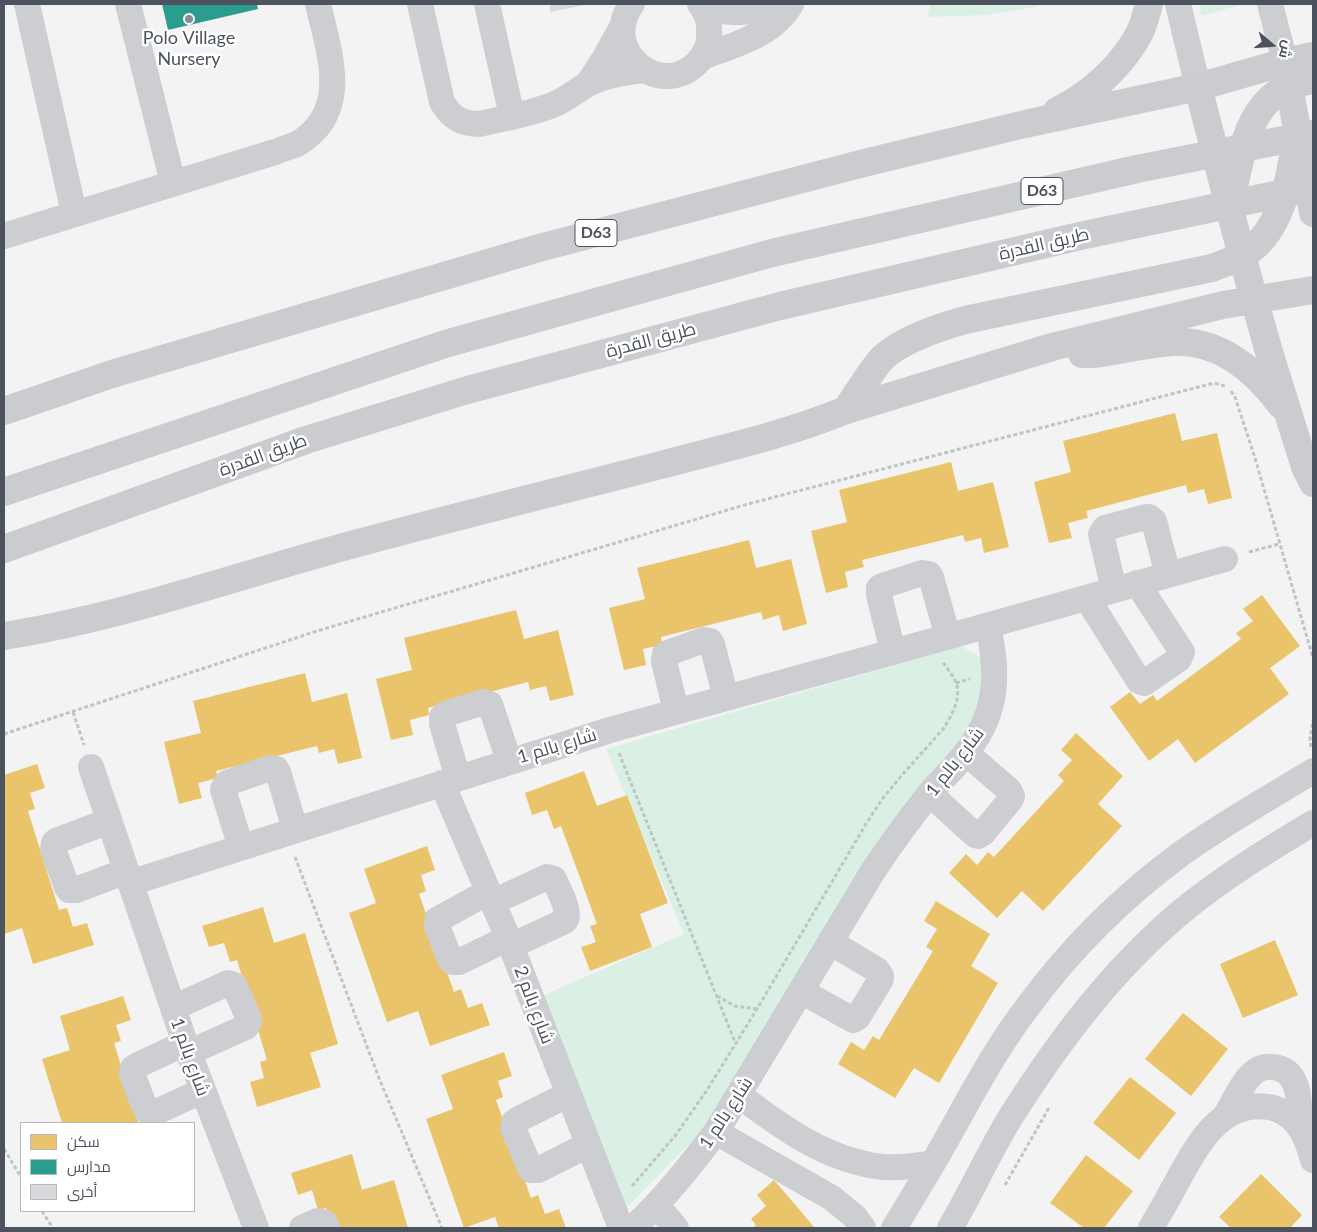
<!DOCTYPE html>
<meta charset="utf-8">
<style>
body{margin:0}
#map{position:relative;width:1317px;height:1232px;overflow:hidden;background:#f4f3f3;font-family:Lato,Cairo,sans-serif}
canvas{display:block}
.frame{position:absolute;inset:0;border:5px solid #4c535e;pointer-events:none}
.legend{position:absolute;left:20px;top:1122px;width:175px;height:90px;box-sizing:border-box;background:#fff;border:1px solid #b7babf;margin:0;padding:6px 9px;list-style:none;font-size:15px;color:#4c535e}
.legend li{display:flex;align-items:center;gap:10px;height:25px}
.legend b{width:25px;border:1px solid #b7babf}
.north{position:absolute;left:1247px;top:20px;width:50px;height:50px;-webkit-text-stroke:4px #fff;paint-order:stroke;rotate:108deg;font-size:14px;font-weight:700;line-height:20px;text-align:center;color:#4c535e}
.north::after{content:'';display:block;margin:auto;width:18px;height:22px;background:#4c535e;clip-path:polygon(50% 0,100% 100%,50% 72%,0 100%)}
</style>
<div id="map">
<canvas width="1317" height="1232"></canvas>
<div class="frame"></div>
<ul class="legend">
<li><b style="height:14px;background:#e9c46a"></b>سكن</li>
<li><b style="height:14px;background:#2a9d8f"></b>مدارس</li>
<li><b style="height:14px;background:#dadadc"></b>أخرى</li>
</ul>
<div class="north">ش</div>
</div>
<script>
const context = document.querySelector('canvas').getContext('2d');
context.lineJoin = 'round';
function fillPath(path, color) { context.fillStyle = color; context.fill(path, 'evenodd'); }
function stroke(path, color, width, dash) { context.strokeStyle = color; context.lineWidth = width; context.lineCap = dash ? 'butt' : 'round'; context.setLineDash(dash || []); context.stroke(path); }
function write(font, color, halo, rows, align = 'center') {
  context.font = font + ' Lato,Cairo,sans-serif'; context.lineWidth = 5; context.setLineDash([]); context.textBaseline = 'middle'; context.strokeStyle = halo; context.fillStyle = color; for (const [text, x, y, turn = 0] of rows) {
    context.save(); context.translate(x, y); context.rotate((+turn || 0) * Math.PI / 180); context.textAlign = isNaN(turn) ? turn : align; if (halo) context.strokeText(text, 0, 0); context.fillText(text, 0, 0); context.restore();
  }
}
const green = new Path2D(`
 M 931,4 L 1043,4 L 1035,7 L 987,15 L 927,17 Z
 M 1200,4 L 1244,4 L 1201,16 Z
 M 961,646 L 989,662 L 979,719 L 708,1125 L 624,1210 L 539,997 L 684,934 L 606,749 Z`);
const homes = new Path2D(`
 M 1175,413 L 1182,441 L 1217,433 L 1232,498 L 1208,504 L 1204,489 L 1188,493 L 1186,485 L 1086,511 L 1088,518 L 1068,523 L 1072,538 L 1049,543 L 1034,482 L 1071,472 L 1063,441 Z
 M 951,462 L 958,491 L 993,482 L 1009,547 L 984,553 L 981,538 L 965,542 L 963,535 L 862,560 L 864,567 L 845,572 L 848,587 L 826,593 L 811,531 L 847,522 L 839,490 Z
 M 749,540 L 756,568 L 791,559 L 807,624 L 783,631 L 779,615 L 763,620 L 761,612 L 661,637 L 662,645 L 643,649 L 646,665 L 624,670 L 609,608 L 645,599 L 637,568 Z
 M 1262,595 L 1300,646 L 1270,668 L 1289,694 L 1195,763 L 1178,739 L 1149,761 L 1110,707 L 1130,692 L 1140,704 L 1153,695 L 1157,701 L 1241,639 L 1236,633 L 1253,621 L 1243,609 Z
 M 516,610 L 524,639 L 558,630 L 574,695 L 550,701 L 546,686 L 530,690 L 528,682 L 428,708 L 429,715 L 410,720 L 413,735 L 391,740 L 376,679 L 412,670 L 404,638 Z
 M 305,673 L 312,702 L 347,693 L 362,758 L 338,764 L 334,749 L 319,753 L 317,746 L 216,771 L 218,778 L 198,783 L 202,798 L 179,804 L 164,742 L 201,733 L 193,701 Z
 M 1076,733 L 1123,776 L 1098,804 L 1122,826 L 1043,911 L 1022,891 L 997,918 L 949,873 L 966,854 L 977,865 L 988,852 L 994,857 L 1064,781 L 1058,775 L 1072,760 L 1061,750 Z
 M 37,764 L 45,788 L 30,793 L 35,809 L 28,811 L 59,910 L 67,908 L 73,927 L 87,923 L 94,945 L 33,964 L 22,928 L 4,934 L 4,775 Z
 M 584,771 L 597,806 L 627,795 L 668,903 L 640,914 L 652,947 L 590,971 L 581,947 L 596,942 L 590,926 L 597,924 L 561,826 L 554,829 L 547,810 L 532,815 L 525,793 Z
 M 427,846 L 435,870 L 421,875 L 426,891 L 419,894 L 454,992 L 461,989 L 468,1008 L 482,1003 L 490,1025 L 430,1046 L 418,1011 L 387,1022 L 349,913 L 376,903 L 364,869 Z
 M 936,901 L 990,934 L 971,966 L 998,983 L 939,1083 L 914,1068 L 895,1098 L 838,1064 L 851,1042 L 864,1050 L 873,1036 L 879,1040 L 933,951 L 926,947 L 937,929 L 924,921 Z
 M 263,907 L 274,943 L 305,933 L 338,1044 L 310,1053 L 321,1087 L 257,1107 L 250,1082 L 264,1078 L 260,1062 L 267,1060 L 237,960 L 230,962 L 224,943 L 209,947 L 202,926 Z
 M 1275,940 L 1298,995 L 1243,1018 L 1220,964 Z
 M 123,996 L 131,1020 L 116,1025 L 121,1041 L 114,1043 L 139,1123 L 62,1123 L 42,1059 L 70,1050 L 60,1016 Z
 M 1183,1013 L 1228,1049 L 1191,1096 L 1145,1059 Z
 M 504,1052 L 512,1076 L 498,1081 L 503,1097 L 496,1100 L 531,1198 L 538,1195 L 545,1214 L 559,1209 L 566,1228 L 499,1228 L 495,1217 L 464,1228 L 426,1119 L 453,1109 L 441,1075 Z
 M 1130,1077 L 1176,1113 L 1139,1160 L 1093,1123 Z
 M 352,1154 L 362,1190 L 394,1180 L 408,1228 L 332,1228 L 326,1208 L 318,1210 L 312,1190 L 298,1195 L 291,1173 Z
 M 1086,1155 L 1133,1191 L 1104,1228 L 1084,1228 L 1050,1203 Z
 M 1261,1174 L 1302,1215 L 1290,1228 L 1231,1228 L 1219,1217 Z
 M 774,1180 L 815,1228 L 752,1228 L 756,1225 L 751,1219 L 766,1206 L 757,1195 Z`);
const schools = new Path2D(`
 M 162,4 L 257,4 L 258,9 L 168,30 Z`);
const building = new Path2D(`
 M 550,4 L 585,4 L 585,5 L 550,12 Z`);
const path = new Path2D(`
 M 1231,391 L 1235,397 L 1255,458 L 1313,658
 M 1249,552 L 1279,544
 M 956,683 L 970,679
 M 73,712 L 84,745
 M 4,734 L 317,631 L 748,504 L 1214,383 L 1225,386
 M 1311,747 L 1310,739 L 1313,720
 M 619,753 L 735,1042
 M 295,857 L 379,1078 L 442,1228
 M 717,996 L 735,1006 L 757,1009
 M 4,1149 L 21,1177
 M 1005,1185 L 1050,1106
 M 632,1186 L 675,1136 L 707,1090 L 757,1009 L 866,824 L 883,798 L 903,774 L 944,728 C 951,716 962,698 956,683 C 954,676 947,669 943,662
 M 42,1211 L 53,1228`);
const minor = new Path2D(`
 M 27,4 L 74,213
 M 128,4 L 173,183
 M 420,4 L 442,102 C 451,118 462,124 480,124 C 504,118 532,114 555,104 C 567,99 576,91 588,84 C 605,75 625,72 644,70
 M 487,4 L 512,116
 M 632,4 C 599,48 658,101 697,63 C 704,56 709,46 709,36 C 710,24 708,13 700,4
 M 1178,4 L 1198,87
 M 1270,4 L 1285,62
 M 704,8 C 731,14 750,14 776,4
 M 702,57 C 734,45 772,36 791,4
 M 588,84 L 606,56 L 623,25
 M 4,236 L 275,152 C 282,149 290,147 297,144 C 352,112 329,52 318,4
 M 1114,590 L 1101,534 L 1105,528 L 1146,517 L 1149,517 L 1154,521 L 1168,575
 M 1087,598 L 1139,681 L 1144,683 L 1179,659 L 1182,652 L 1137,583
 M 893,652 L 879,595 L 879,588 L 882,586 L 922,573 L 929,574 L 931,577 L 948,637
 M 676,711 L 664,661 L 665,654 L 704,640 L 710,641 L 712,644 L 726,698
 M 91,767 L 185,1043 L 256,1228
 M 458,778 L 442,724 L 442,717 L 445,714 L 484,702 L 490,704 L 509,761
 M 442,783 L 508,938 L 621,1228
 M 930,794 L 975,835 L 978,836 L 983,833 L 1011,799 L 1012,796 L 1009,790 L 966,753
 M 109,821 L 56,841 L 54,843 L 53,849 L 67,887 L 69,890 L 76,890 L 126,871
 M 241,847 L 224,793 L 223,789 L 227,783 L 270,768 L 276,769 L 278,772 L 295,829
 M 130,883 L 610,730 L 893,652 L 1225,559
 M 488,892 L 437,920 L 437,926 L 450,959 L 453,962 L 459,962 L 508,938
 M 493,902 L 547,877 L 554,879 C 558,889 572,913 565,921 L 511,946
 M 801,991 L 853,1020 L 858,1017 L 881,979 L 881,976 L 877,970 L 830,942
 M 173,1008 L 228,983 L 234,985 L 249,1019 L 249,1022 L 246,1027 L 188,1053
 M 185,1043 L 136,1066 L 133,1068 L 132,1074 L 146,1110 L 149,1112 L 156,1112 L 202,1091
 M 569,1094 L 517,1120 L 514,1122 L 513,1128 L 531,1170 L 538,1170 L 588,1145
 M 739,1095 C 782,1128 828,1161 883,1167 C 900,1168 916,1166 933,1163
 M 1226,1115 C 1234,1102 1240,1086 1251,1075 C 1257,1069 1263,1066 1272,1067 C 1302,1069 1299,1105 1300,1127
 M 716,1132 L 832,1198 L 855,1217 L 863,1228
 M 657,1206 L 676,1228
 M 302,1228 L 318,1221 L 325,1223 L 327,1228
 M 633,1228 C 664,1199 690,1166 716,1132 L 873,871 C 891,844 910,818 930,793 C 945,776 963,760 975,740 C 999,704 997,666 988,626
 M 894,1228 C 907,1207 920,1185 933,1163 C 964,1110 991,1054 1029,1005 C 1071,948 1125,895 1182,853 C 1224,823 1269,798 1313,771
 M 950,1228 C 971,1193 988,1154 1010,1118 C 1058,1042 1112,970 1181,912 C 1222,878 1268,850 1313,823
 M 1151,1228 C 1161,1211 1170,1195 1179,1178 C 1199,1142 1222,1100 1269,1107 C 1296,1112 1307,1136 1313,1160`);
const major = new Path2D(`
 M 1286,71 L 1313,213
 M 1198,87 L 1242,256 L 1269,352 L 1305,467 L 1313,483
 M 1057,111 C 1090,95 1122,66 1139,34 C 1144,25 1146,14 1149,4
 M 1230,205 C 1240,164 1244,108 1287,87 C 1295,83 1305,82 1313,80
 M 1082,354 L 1095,354 C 1121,350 1146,344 1172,342 C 1218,339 1255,370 1281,405
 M 846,410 C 857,394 867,377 879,362 C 895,342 940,327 965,320 L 1212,268 C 1222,264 1232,261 1241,256 C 1283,234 1291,174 1297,132
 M 4,411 L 112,374 L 539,248 L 864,163 L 1025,124 L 1198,87 L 1285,62 L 1313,56
 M 4,492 L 445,344 L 772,253
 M 4,549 L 306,440 L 464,391 L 780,306
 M 4,636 C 131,616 252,570 377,538 C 470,513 564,490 657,466 C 721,449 785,435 846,410 L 1052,347 L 1223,305 L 1313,290`);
const majorBridge = new Path2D(`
 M 772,253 L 1137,169 L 1313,134
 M 780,306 L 1080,236 L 1313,187`);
const markers = [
 [189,19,5,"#878b92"]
];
const shields = [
 [1042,191,42],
 [596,233,42]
];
const shieldNames = [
 ["D63",1042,191],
 ["D63",596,233]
];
const poiNames = [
 ["Polo Village",189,38],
 ["Nursery",189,59]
];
const streetNames = [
 ["طريق القدرة",1044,244,-13],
 ["طريق القدرة",651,340,-15],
 ["طريق القدرة",263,455,-20],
 ["شارع بالم 1",557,746,-17],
 ["شارع بالم 1",955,762,-52],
 ["شارع بالم 2",534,1005,69],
 ["شارع بالم 1",190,1057,70],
 ["شارع بالم 1",726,1113,-57]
];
fillPath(green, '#dbf0e5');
fillPath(homes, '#e9c46a');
fillPath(schools, '#2a9d8f');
fillPath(building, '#dadadc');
stroke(path, '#bcc6c3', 3, [4, 2.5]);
stroke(minor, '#cdced1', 26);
stroke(major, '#cacccf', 28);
stroke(majorBridge, '#cacccf', 28);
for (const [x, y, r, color] of markers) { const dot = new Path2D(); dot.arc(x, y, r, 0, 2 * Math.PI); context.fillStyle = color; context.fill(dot); stroke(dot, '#fff', 2); }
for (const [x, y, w] of shields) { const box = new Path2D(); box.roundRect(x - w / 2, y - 13.5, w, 27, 4); context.fillStyle = '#fff'; context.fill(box); stroke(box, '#4c535e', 1); }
write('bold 16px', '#4c535e', null, shieldNames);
write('18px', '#4c535e', '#fff', poiNames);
write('18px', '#4c535e', '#fff', streetNames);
</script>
